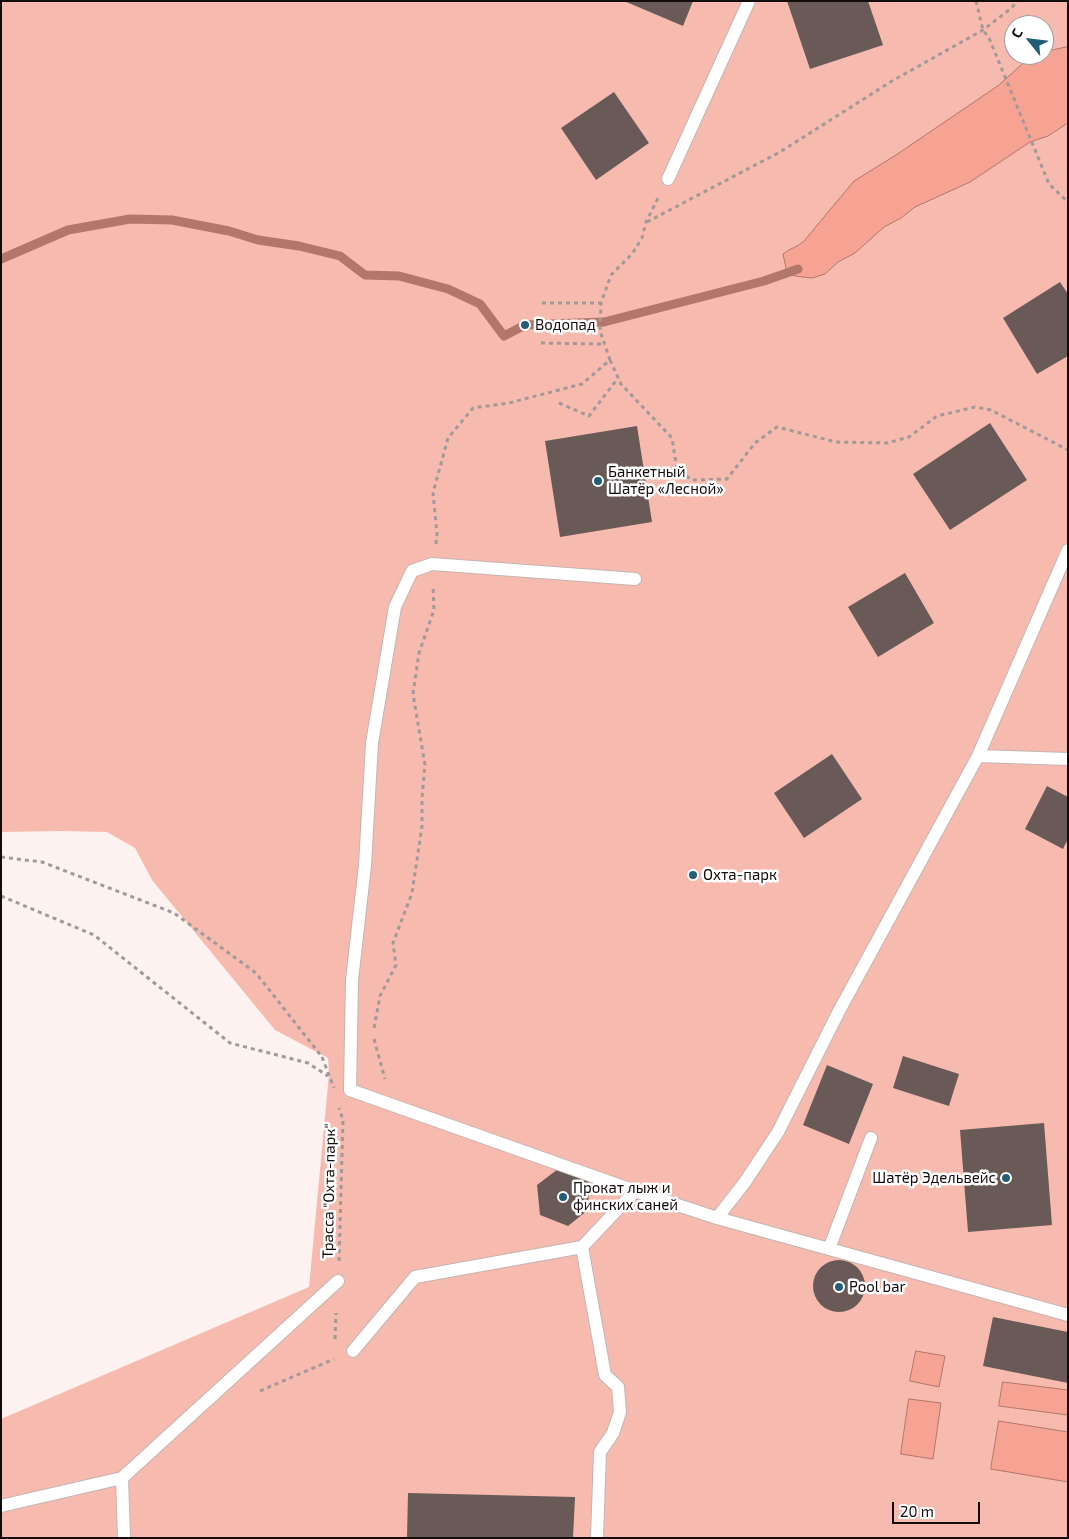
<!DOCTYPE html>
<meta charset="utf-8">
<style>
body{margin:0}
#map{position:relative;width:1069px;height:1539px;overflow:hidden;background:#fdf2f0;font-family:"Exo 2",sans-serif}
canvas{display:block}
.frame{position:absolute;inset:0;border:2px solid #120d0b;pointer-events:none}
.north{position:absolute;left:1004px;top:15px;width:50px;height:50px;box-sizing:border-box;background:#fff;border:1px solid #a09e9d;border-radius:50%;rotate:299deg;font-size:14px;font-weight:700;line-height:20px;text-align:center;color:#120d0b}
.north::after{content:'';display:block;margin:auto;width:18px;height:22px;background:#235d76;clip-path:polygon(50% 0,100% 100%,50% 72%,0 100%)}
.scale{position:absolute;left:892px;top:1502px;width:88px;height:22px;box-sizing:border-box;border:2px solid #120d0b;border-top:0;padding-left:6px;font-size:15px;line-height:18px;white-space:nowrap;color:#120d0b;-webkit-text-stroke:4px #fff;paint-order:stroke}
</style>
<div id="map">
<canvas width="1069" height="1539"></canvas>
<div class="frame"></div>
<div class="north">С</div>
<div class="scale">20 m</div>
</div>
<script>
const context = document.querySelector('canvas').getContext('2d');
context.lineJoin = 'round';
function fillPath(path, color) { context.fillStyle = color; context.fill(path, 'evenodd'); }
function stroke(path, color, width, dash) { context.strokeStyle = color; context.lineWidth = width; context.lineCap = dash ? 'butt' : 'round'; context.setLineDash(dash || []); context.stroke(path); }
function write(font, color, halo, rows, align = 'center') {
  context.font = font + ' "Exo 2",sans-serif'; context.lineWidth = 5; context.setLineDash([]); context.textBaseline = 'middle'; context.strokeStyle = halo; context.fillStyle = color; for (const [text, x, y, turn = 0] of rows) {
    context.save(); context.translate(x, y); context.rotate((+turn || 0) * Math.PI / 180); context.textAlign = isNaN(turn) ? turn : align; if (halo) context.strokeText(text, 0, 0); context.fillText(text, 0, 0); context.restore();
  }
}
const green = new Path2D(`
 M 1,1 L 1068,1 L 1068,1538 L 1,1538 L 1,1419 L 309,1287 L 329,1074 L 328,1058 L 275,1030 L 152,880 L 135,848 L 107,832 L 61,831 L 1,832 ZM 1014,25 L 1044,25 L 1044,55 L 1014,55 Z`);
const water = new Path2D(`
 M 1068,47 L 1068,123 L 1048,136 L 1030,142 L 970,182 L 915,207 L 901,218 L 884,227 L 855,253 L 838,262 L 825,274 L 812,278 L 795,276 L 787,273 L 783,254 C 790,248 798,247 804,241 L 854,181 L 896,155 L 999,85 L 1032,55 L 1044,55 L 1044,52 Z
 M 916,1351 L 945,1356 L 939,1387 L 910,1381 Z
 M 1003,1382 L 1068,1390 L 1068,1415 L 999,1406 Z
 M 909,1399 L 941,1403 L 933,1459 L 901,1454 Z
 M 999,1421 L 1068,1432 L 1068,1482 L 991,1469 Z`);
const stream = new Path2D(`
 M 1,259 L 68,230 L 130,219 L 172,220 L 229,231 L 258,240 L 299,246 L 340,256 L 365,275 L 399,276 L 448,289 L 480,304 L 504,336 L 525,325 L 604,322 L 764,281 L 798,269`);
const building = new Path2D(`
 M 624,1 L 693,1 L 683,26 Z
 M 787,1 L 868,1 L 883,45 L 810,69 Z
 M 614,92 L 649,143 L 596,180 L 561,128 Z
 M 1060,282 L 1068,294 L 1068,356 L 1037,374 L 1003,318 Z
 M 990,423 L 1027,480 L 950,530 L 913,474 Z
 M 637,426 L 652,522 L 560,537 L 545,441 Z
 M 905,573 L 934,623 L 878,657 L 848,607 Z
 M 832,754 L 862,799 L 804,838 L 774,793 Z
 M 1047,786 L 1068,797 L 1068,839 L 1063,849 L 1025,829 Z
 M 903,1056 L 959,1074 L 949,1106 L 893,1088 Z
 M 827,1065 L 873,1084 L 849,1144 L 803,1125 Z
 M 1044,1123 L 1052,1225 L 968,1232 L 960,1130 Z
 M 558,1169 L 589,1182 L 588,1210 L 568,1226 L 540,1215 L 537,1185 Z
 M813 1286a26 26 0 1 1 52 0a26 26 0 1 1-52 0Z
 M 993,1317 L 1068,1332 L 1068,1383 L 983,1366 Z
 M 408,1493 L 575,1497 L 573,1538 L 407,1538 Z`);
const path = new Path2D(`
 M 976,1 L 983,30 L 989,38 L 1049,184 L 1068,202
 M 647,222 L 780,152 L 892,81 L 983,30 L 1009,10 L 1018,1
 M 542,303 L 601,303
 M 541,343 L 604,344
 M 610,360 L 621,384 L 672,438 L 677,470 L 692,480 L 727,479 L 755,443 L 777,427 L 836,442 L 887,443 L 909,437 L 937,416 L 975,407 L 991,410 L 1068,450
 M 559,403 L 589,416 L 618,378
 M 436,544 L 437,534 L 433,493 L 448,438 L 473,408 L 509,403 L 582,384 L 610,360 L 600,331 L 601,303 L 611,275 L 632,254 L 642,238 L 646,222 L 659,196
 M 1,857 L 42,862 L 174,913 L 256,973 L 322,1057
 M 1,896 L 94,935 L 230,1043 L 308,1063 L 328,1076
 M 374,1028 L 380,996 L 396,965 L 393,943 L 412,893 L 422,826 L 422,798 L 425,765 L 413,694 L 419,653 L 434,610 L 433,585
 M 374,1039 L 385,1079
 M 339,1261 L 343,1120 L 339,1108
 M 335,1339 L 336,1313
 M 260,1391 L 334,1359`);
const lane = new Path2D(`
 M 668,179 L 749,1
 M 635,579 L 432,564 L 412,571 L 395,607 L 372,743 L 365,865 L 352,980 L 350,1090 L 635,1191 L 717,1218 L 1068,1315
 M 978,756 L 1068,759
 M 717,1218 L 745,1182 L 778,1132 L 839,1011 L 978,756 L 1068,550
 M 829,1249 L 871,1138
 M 353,1351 L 415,1277 L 582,1247
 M 122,1478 L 124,1538
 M 1,1506 L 122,1478 L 338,1281
 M 597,1538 L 600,1452 L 613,1433 L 620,1412 L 618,1387 L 605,1375 L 582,1247 L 635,1191`);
const pathBridge = new Path2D(`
 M 322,1057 L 334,1088`);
const markers = [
 [525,325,5,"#235d76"],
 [598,481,5,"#235d76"],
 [693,875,5,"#235d76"],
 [1006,1178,5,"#235d76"],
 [563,1197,5,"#235d76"],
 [839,1287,5,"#235d76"]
];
const poiNames = [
 ["Водопад",535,325],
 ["Банкетный",608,472],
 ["Шатёр «Лесной»",608,489],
 ["Охта-парк",703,875],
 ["Шатёр Эдельвейс",996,1178,"right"],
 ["Прокат лыж и",573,1188],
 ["финских саней",573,1205],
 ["Pool bar",849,1287]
];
const streetNames = [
 ["Трасса \"Охта-парк\"",329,1191,-89]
];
fillPath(green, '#f7baaf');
fillPath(water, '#f7a394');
stroke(water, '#b2766b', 1);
stroke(stream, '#b2766b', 9);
fillPath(building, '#695a57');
stroke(lane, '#c5b4b1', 14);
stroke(path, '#a29997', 3, [4, 4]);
stroke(lane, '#fff', 12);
stroke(pathBridge, '#a29997', 3, [4, 4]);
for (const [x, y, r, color] of markers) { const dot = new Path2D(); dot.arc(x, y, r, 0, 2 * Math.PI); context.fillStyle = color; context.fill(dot); stroke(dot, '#fff', 2); }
write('15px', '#120d0b', '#fff', poiNames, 'left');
write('15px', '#120d0b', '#fff', streetNames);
</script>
